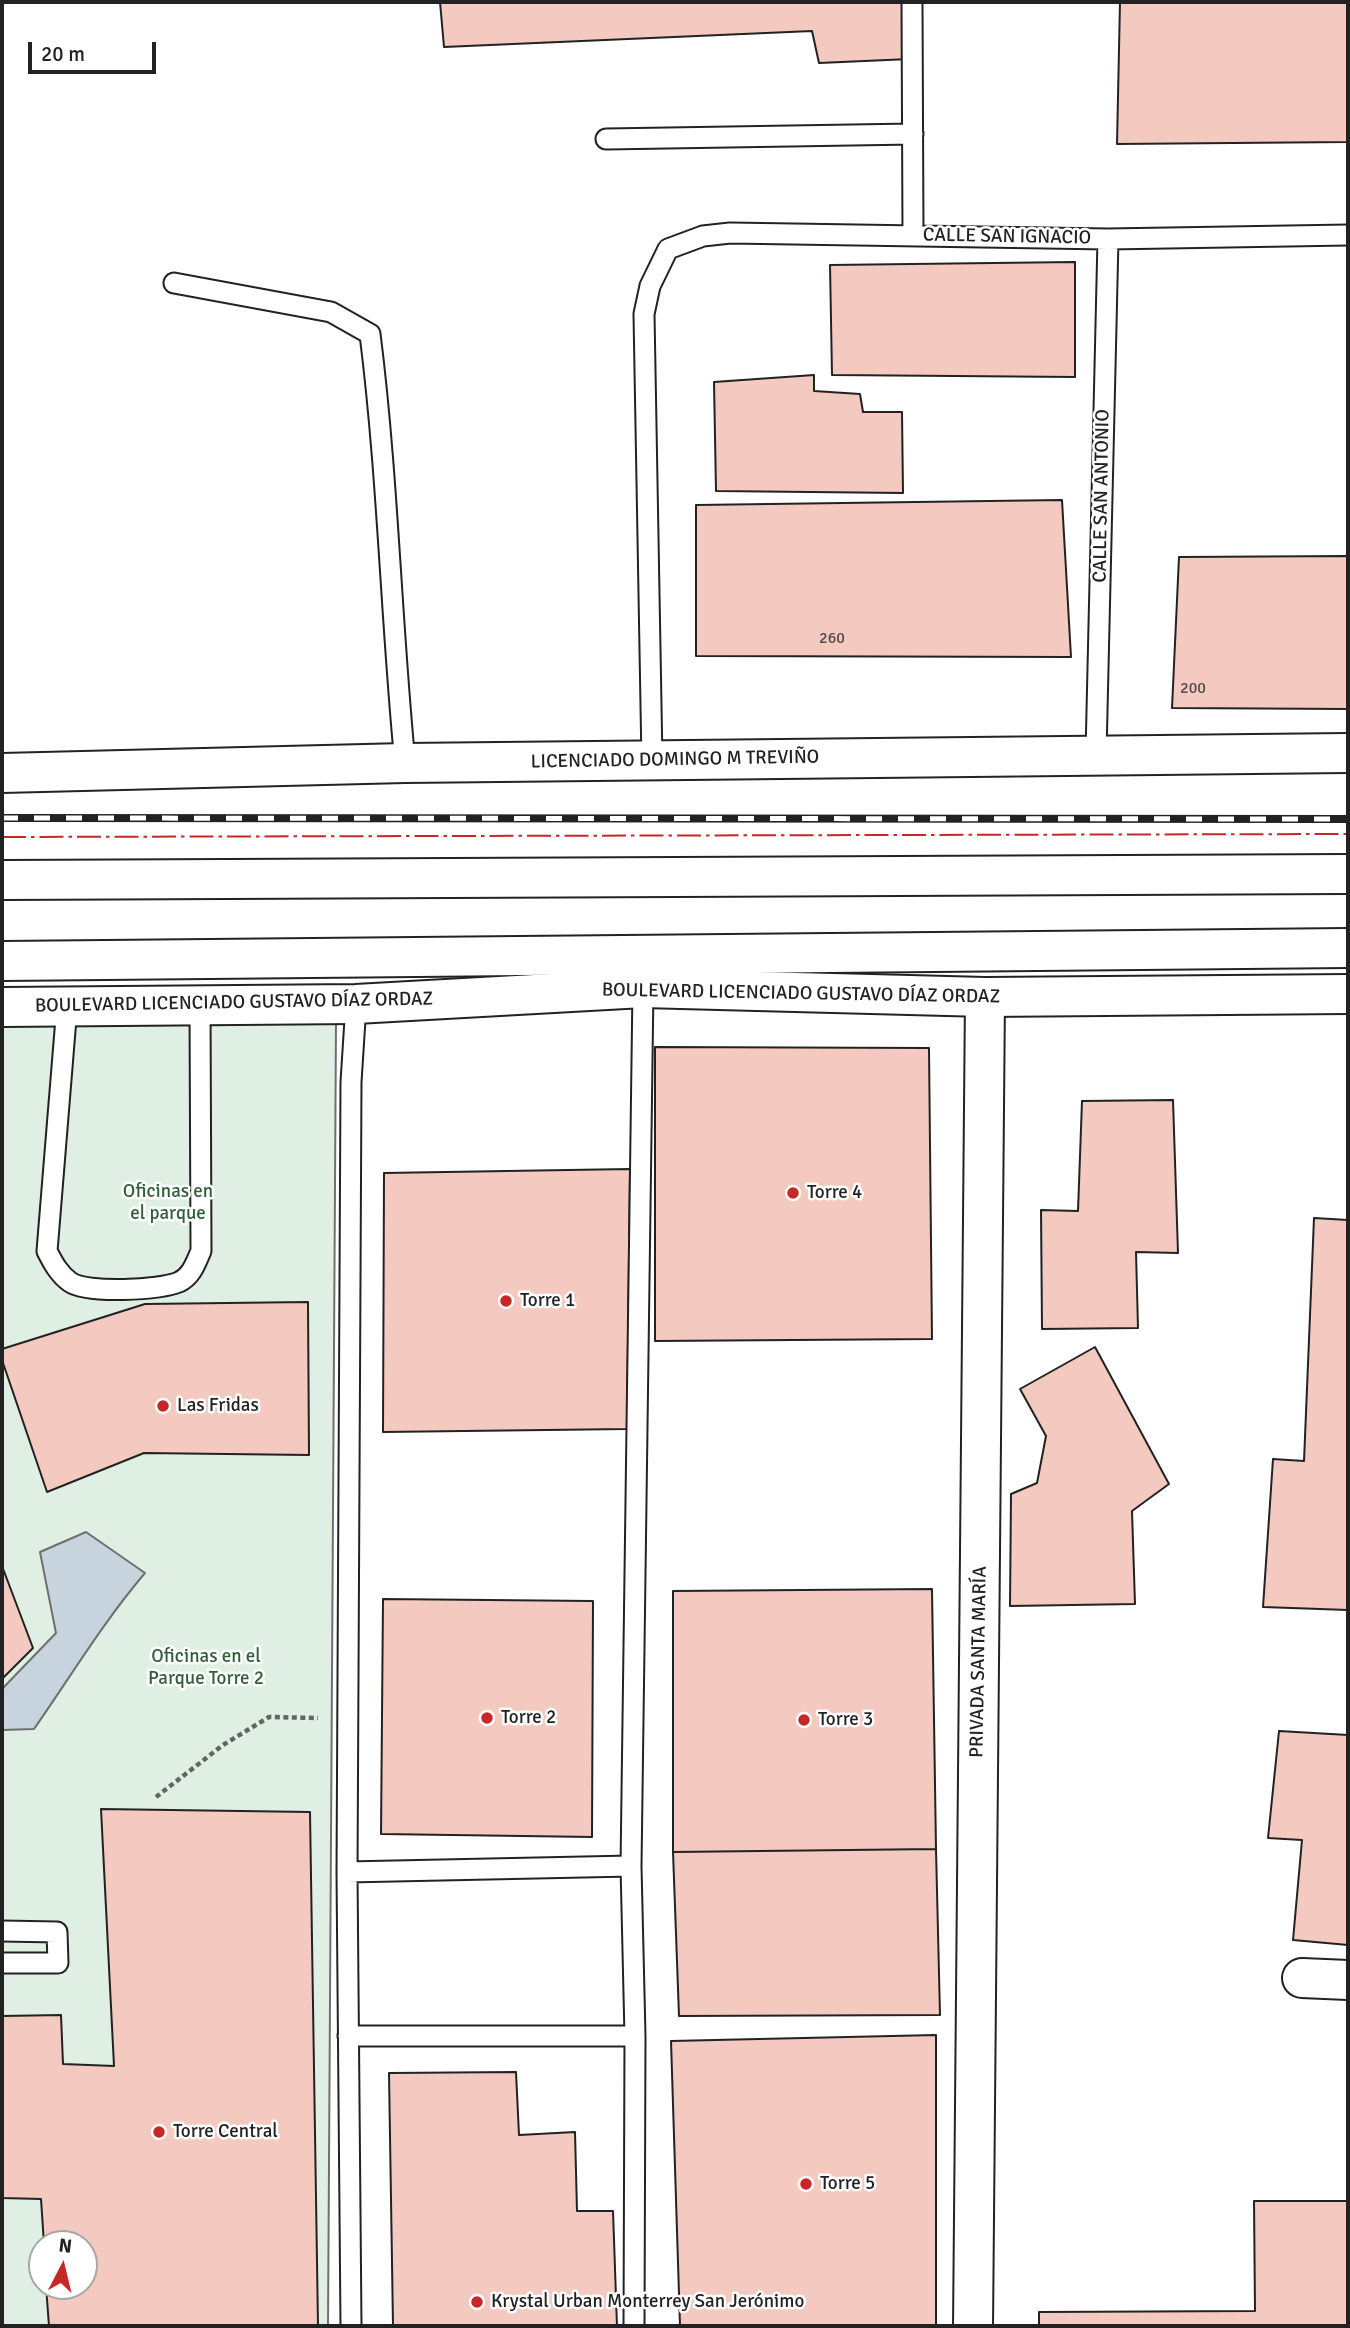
<!DOCTYPE html>
<meta charset="utf-8">
<style>
body{margin:0}
#map{position:relative;width:1350px;height:2328px;overflow:hidden;background:#fff;font-family:Signika,sans-serif}
canvas{display:block}
.frame{position:absolute;inset:0;border:4px solid #222;pointer-events:none}
.north{position:absolute;left:28px;top:2230px;width:70px;height:70px;box-sizing:border-box;background:#fff;border:2px solid #a7a7a7;border-radius:50%;rotate:7deg;font-size:19px;font-weight:700;line-height:28px;text-align:center;color:#222}
.north::after{content:'';display:block;margin:auto;width:24px;height:32px;background:#c62828;clip-path:polygon(50% 0,100% 100%,50% 72%,0 100%)}
.scale{position:absolute;left:28px;top:42px;width:128px;height:32px;box-sizing:border-box;border:4px solid #222;border-top:0;padding-left:9px;font-size:21px;line-height:24px;white-space:nowrap;color:#222;-webkit-text-stroke:5px #fff;paint-order:stroke}
</style>
<div id="map">
<canvas width="1350" height="2328"></canvas>
<div class="frame"></div>
<div class="north">N</div>
<div class="scale">20 m</div>
</div>
<script>
const context = document.querySelector('canvas').getContext('2d');
context.lineJoin = 'round';
function fillPath(path, color) { context.fillStyle = color; context.fill(path, 'evenodd'); }
function stroke(path, color, width, dash) { context.strokeStyle = color; context.lineWidth = width; context.lineCap = dash ? 'butt' : 'round'; context.setLineDash(dash || []); context.stroke(path); }
function write(font, color, halo, rows, align = 'center') {
  context.font = font + ' Signika,sans-serif'; context.lineWidth = 5; context.setLineDash([]); context.textBaseline = 'middle'; context.strokeStyle = halo; context.fillStyle = color; for (const [text, x, y, turn = 0] of rows) {
    context.save(); context.translate(x, y); context.rotate((+turn || 0) * Math.PI / 180); context.textAlign = isNaN(turn) ? turn : align; if (halo) context.strokeText(text, 0, 0); context.fillText(text, 0, 0); context.restore();
  }
}
const green = new Path2D(`
 M 336,1022 L 328,2326 L 2,2326 L 2,1023 ZM 42,2244 L 84,2244 L 84,2286 L 42,2286 Z`);
const water = new Path2D(`
 M 86,1532 L 145,1573 C 104,1621 71,1676 34,1729 L 2,1730 L 2,1689 L 56,1633 L 40,1552 Z`);
const building = new Path2D(`
 M 440,2 L 906,2 L 910,59 L 819,63 L 812,31 L 444,47 Z
 M 1120,2 L 1348,2 L 1348,142 L 1117,144 Z
 M 1075,262 L 1075,377 L 832,375 L 830,265 Z
 M 814,375 L 814,391 L 860,394 L 863,412 L 902,412 L 903,493 L 716,491 L 714,382 Z
 M 1062,500 L 1071,657 L 696,656 L 696,505 Z
 M 1348,556 L 1348,709 L 1172,708 L 1179,557 Z
 M 655,1047 L 929,1048 L 932,1339 L 655,1341 Z
 M 1173,1100 L 1178,1253 L 1136,1252 L 1138,1328 L 1042,1329 L 1041,1210 L 1078,1211 L 1082,1101 Z
 M 630,1169 L 627,1429 L 383,1432 L 384,1173 Z
 M 1314,1218 L 1348,1220 L 1348,1610 L 1263,1607 L 1273,1459 L 1304,1461 Z
 M 308,1302 L 309,1455 L 144,1453 L 47,1492 L 2,1360 L 2,1349 L 145,1304 Z
 M 1095,1347 L 1169,1484 L 1132,1511 L 1135,1604 L 1010,1606 L 1011,1494 L 1037,1483 L 1046,1436 L 1020,1389 Z
 M 2,1566 L 33,1648 L 2,1679 Z
 M 932,1589 L 936,1849 L 673,1852 L 673,1591 Z
 M 383,1599 L 593,1601 L 592,1837 L 381,1834 Z
 M 1279,1731 L 1348,1735 L 1348,1945 L 1293,1940 L 1302,1840 L 1268,1838 Z
 M 101,1809 L 310,1812 L 318,2326 L 49,2326 L 46,2286 L 84,2286 L 84,2244 L 44,2244 L 41,2199 L 2,2198 L 2,2016 L 61,2015 L 63,2064 L 114,2066 Z
 M 936,1849 L 940,2015 L 679,2016 L 673,1852 Z
 M 936,2035 L 936,2326 L 680,2326 L 671,2041 Z
 M 516,2072 L 519,2135 L 575,2132 L 577,2211 L 613,2211 L 617,2326 L 393,2326 L 389,2073 Z
 M 1254,2201 L 1348,2201 L 1348,2326 L 1039,2326 L 1039,2312 L 1255,2311 Z`);
const path = new Path2D(`
 M 156,1797 L 223,1745 L 269,1717 L 318,1718`);
const lane = new Path2D(`
 M 912,2 L 913,235
 M 606,139 L 913,134
 M 174,283 L 331,312 L 370,334 C 388,476 391,620 405,763
 M 1096,754 L 1108,239
 M 652,761 L 644,314 L 650,286 L 668,249 L 703,236 L 730,233 L 1108,239 L 1348,235
 M 67,1006 L 47,1251 C 53,1263 59,1274 70,1282 C 87,1294 160,1290 179,1282 C 192,1276 196,1262 201,1251 L 200,1005
 M 347,1872 L 631,1866
 M 2,1931 L 57,1932 L 58,1963 L 2,1963
 M 348,2036 L 635,2036
 M 351,2326 L 347,1872 L 351,1082 L 356,1004
 M 634,2326 L 635,2036 L 631,1866 L 643,988`);
const street = new Path2D(`
 M 1302,1978 L 1348,1980
 M 973,2326 L 985,997`);
const secondary = new Path2D(`
 M 2,773 L 405,763 L 1348,753
 M 2,1007 L 356,1004 L 643,988 L 985,997 L 1348,994`);
const primary = new Path2D(`
 M 2,880 L 1348,874
 M 2,961 L 1348,948`);
const rail = new Path2D(`
 M 2,818 L 1348,819`);
const power = new Path2D(`
 M 2,837 L 1348,834`);
const markers = [
 [793,1193,7,"#c62828"],
 [506,1301,7,"#c62828"],
 [163,1406,7,"#c62828"],
 [487,1718,7,"#c62828"],
 [804,1720,7,"#c62828"],
 [159,2132,7,"#c62828"],
 [806,2184,7,"#c62828"],
 [477,2302,7,"#c62828"]
];
const numberNames = [
 ["260",832,639],
 ["200",1193,689]
];
const streetNames = [
 ["CALLE SAN IGNACIO",1007,237,1],
 ["CALLE SAN ANTONIO",1102,496,-89],
 ["LICENCIADO DOMINGO M TREVIÑO",675,760,-1],
 ["BOULEVARD LICENCIADO GUSTAVO DÍAZ ORDAZ",801,994,1],
 ["BOULEVARD LICENCIADO GUSTAVO DÍAZ ORDAZ",234,1003,-1],
 ["PRIVADA SANTA MARÍA",979,1662,-89]
];
const parkNames = [
 ["Oficinas en",168,1192],
 ["el parque",168,1214],
 ["Oficinas en el",206,1657],
 ["Parque Torre 2",206,1679]
];
const poiNames = [
 ["Torre 4",807,1193],
 ["Torre 1",520,1301],
 ["Las Fridas",177,1406],
 ["Torre 2",501,1718],
 ["Torre 3",818,1720],
 ["Torre Central",173,2132],
 ["Torre 5",820,2184],
 ["Krystal Urban Monterrey San Jerónimo",491,2302]
];
fillPath(green, '#e0efe3');
stroke(green, '#6f6f6f', 2);
fillPath(water, '#c7d3dd');
stroke(water, '#6f6f6f', 2);
fillPath(building, '#f3c9c0');
stroke(building, '#222', 2);
stroke(lane, '#222', 23);
stroke(street, '#222', 42);
stroke(secondary, '#222', 42);
stroke(primary, '#222', 42);
stroke(path, '#646464', 4.5, [5, 3.5]);
stroke(lane, '#fff', 19);
stroke(street, '#fff', 38);
stroke(secondary, '#fff', 38);
stroke(primary, '#fff', 38);
stroke(rail, '#222', 8);
stroke(rail, '#fff', 5, [16]);
stroke(power, '#c62828', 2, [24, 5, 3.5, 5]);
for (const [x, y, r, color] of markers) { const dot = new Path2D(); dot.arc(x, y, r, 0, 2 * Math.PI); context.fillStyle = color; context.fill(dot); stroke(dot, '#fff', 2.5); }
write('16px', '#564c4a', null, numberNames);
write('19px', '#222', '#fff', streetNames);
write('19px', '#2f5e38', '#fff', parkNames);
write('19px', '#222', '#fff', poiNames, 'left');
</script>
